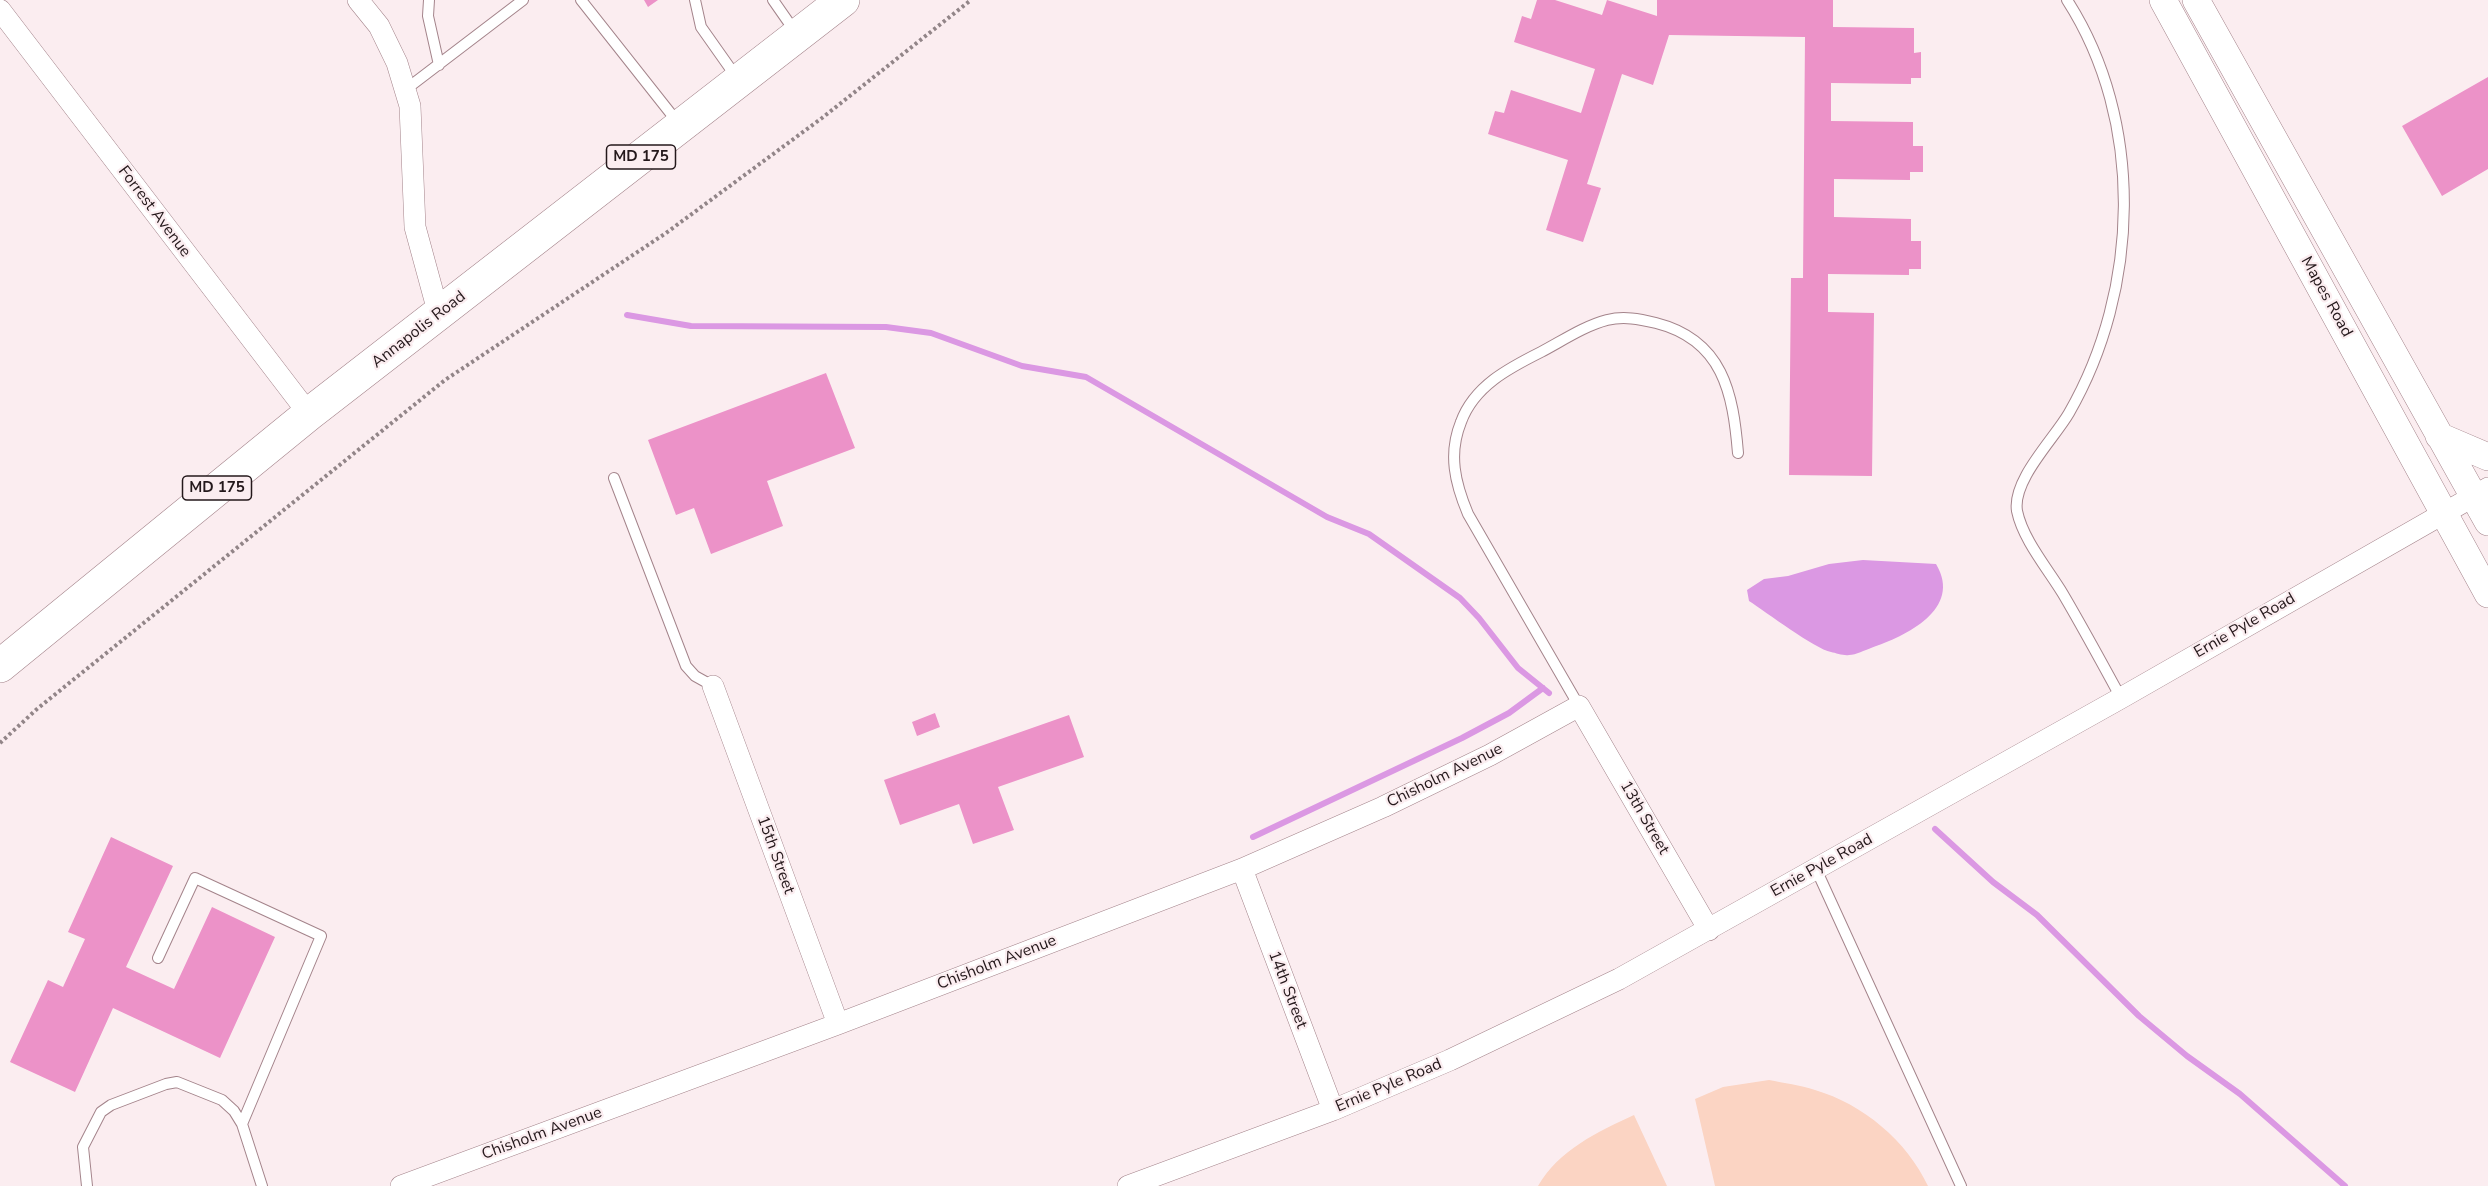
<!DOCTYPE html>
<style>
body{margin:0}
canvas{display:block;background:#fbedf0}
</style>
<canvas width="2488" height="1186"></canvas>
<script>
const context = document.querySelector('canvas').getContext('2d');
context.lineJoin = 'round';
function fillPath(path, color) { context.fillStyle = color; context.fill(path, 'evenodd'); }
function stroke(path, color, width, dash) { context.strokeStyle = color; context.lineWidth = width; context.lineCap = dash ? 'butt' : 'round'; context.setLineDash(dash || []); context.stroke(path); }
function write(font, color, halo, rows, align = 'center') {
  context.font = font + ' "Nunito Sans",sans-serif'; context.lineWidth = 4.5; context.setLineDash([]); context.textBaseline = 'middle'; context.strokeStyle = halo; context.fillStyle = color; for (const [text, x, y, turn = 0] of rows) {
    context.save(); context.translate(x, y); context.rotate((+turn || 0) * Math.PI / 180); context.textAlign = isNaN(turn) ? turn : align; if (halo) context.strokeText(text, 0, 0); context.fillText(text, 0, 0); context.restore();
  }
}
const green = new Path2D(`
 M 1769,1080 C 1784,1083 1800,1085 1815,1090 C 1863,1104 1907,1141 1928,1186 L 1715,1186 L 1695,1099 L 1723,1087 Z
 M 1634,1115 L 1667,1186 L 1538,1186 C 1559,1150 1597,1132 1634,1115 Z`);
const water = new Path2D(`
 M 1863,560 L 1936,564 C 1963,609 1906,636 1871,648 C 1865,650 1856,655 1849,655 C 1844,656 1836,653 1831,652 C 1815,649 1766,612 1749,601 L 1747,590 L 1764,579 L 1788,576 L 1829,564 Z`);
const stream = new Path2D(`
 M 627,315 L 691,326 L 886,327 L 931,333 L 1022,366 L 1086,377 L 1327,517 L 1369,534 L 1460,598 L 1479,618 L 1518,668 L 1549,693
 M 1935,829 L 1993,882 L 2037,915 L 2139,1016 L 2187,1056 L 2240,1094 L 2345,1186
 M 1253,837 L 1462,738 L 1509,713 L 1543,688`);
const building = new Path2D(`
 M 644,0 L 658,0 L 648,7 Z
 M 1537,0 L 1555,0 L 1602,15 L 1607,0 L 1657,16 L 1657,0 L 1833,0 L 1833,27 L 1914,28 L 1914,53 L 1921,52 L 1921,78 L 1911,78 L 1911,84 L 1831,83 L 1831,121 L 1913,122 L 1913,146 L 1923,146 L 1923,172 L 1910,172 L 1910,180 L 1834,179 L 1834,217 L 1911,219 L 1911,241 L 1921,241 L 1921,269 L 1909,269 L 1909,275 L 1828,274 L 1828,312 L 1874,313 L 1872,476 L 1789,475 L 1791,278 L 1803,278 L 1805,37 L 1669,35 L 1653,85 L 1622,74 L 1587,184 L 1601,188 L 1583,242 L 1546,230 L 1568,160 L 1488,134 L 1495,111 L 1504,113 L 1511,90 L 1581,113 L 1595,69 L 1514,42 L 1522,16 L 1531,19 Z
 M 2488,77 L 2488,169 L 2442,196 L 2402,126 Z
 M 826,373 L 855,448 L 767,481 L 783,526 L 711,554 L 694,508 L 676,515 L 648,440 Z
 M 935,713 L 940,727 L 917,736 L 912,722 Z
 M 1069,715 L 1084,757 L 998,787 L 1014,830 L 973,844 L 959,804 L 900,825 L 884,780 Z
 M 111,837 L 173,866 L 126,967 L 174,989 L 212,907 L 275,937 L 220,1058 L 113,1008 L 75,1092 L 10,1062 L 48,980 L 63,987 L 85,939 L 68,932 Z`);
const path = new Path2D(`
 M 0,743 L 37,709 L 445,380 L 666,233 L 822,118 L 971,0`);
const service = new Path2D(`
 M 429,0 L 428,16 L 439,65
 M 581,0 L 679,124
 M 695,0 L 701,27 L 737,78
 M 773,0 L 796,33
 M 2067,0 C 2145,121 2140,290 2069,413 C 2054,439 2012,480 2017,511 C 2023,540 2048,569 2063,594 C 2083,628 2102,663 2121,698
 M 405,90 L 523,0
 M 614,478 L 686,666 L 695,676 L 713,686
 M 1579,706 L 1468,514 C 1455,483 1448,454 1461,422 C 1474,386 1509,368 1541,352 C 1562,341 1584,326 1607,320 C 1624,316 1639,319 1656,323 C 1723,340 1733,393 1738,453
 M 1816,869 L 1961,1186
 M 158,958 L 195,878 L 321,936 L 242,1124
 M 87,1186 L 83,1147 L 101,1112 L 111,1105 L 166,1084 L 177,1082 L 222,1100 L 234,1111 L 242,1124 L 262,1186`);
const minor = new Path2D(`
 M 358,0 L 379,26 L 397,63 L 410,106 L 415,227 L 439,315
 M 0,10 L 309,414
 M 713,686 L 838,1024
 M 1242,869 L 1333,1110
 M 401,1186 L 838,1024 L 1242,869 L 1383,807 L 1490,755 L 1579,706 L 1709,930
 M 1128,1186 L 1333,1110 L 1450,1060 L 1619,979 L 2121,698 L 2488,488`);
const tertiary = new Path2D(`
 M 2163,0 L 2488,594
 M 2196,0 L 2488,522
 M 2439,436 L 2488,457`);
const primary = new Path2D(`
 M 0,666 L 309,414 L 843,0`);
const shields = [
 [641,157,69],
 [217,488,69]
];
const shieldNames = [
 ["MD 175",641,157],
 ["MD 175",217,488]
];
const streetNames = [
 ["Forrest Avenue",154,212,53],
 ["Mapes Road",2326,297,61],
 ["Annapolis Road",419,330,-38],
 ["Ernie Pyle Road",2245,626,-30],
 ["Chisholm Avenue",1445,776,-26],
 ["13th Street",1644,818,60],
 ["15th Street",775,855,70],
 ["Ernie Pyle Road",1822,866,-29],
 ["Chisholm Avenue",997,963,-21],
 ["14th Street",1287,990,69],
 ["Ernie Pyle Road",1389,1086,-23],
 ["Chisholm Avenue",542,1134,-20]
];
fillPath(green, '#fbd4c3');
fillPath(water, '#db98e3');
stroke(stream, '#db98e3', 6);
fillPath(building, '#ec92c8');
stroke(service, '#a4848b', 12);
stroke(minor, '#a4848b', 22);
stroke(tertiary, '#a4848b', 28);
stroke(primary, '#a4848b', 34);
stroke(path, '#928588', 4, [3, 3]);
stroke(service, '#fff', 10);
stroke(minor, '#fff', 21);
stroke(tertiary, '#fff', 27);
stroke(primary, '#fff', 33);
for (const [x, y, w] of shields) { const box = new Path2D(); box.roundRect(x - w / 2, y - 12, w, 24, 4.5); context.fillStyle = '#fbedf0'; context.fill(box); stroke(box, '#24181b', 1.5); }
write('bold 15px', '#24181b', null, shieldNames);
write('16px', '#24181b', '#fbedf0', streetNames);
</script>
